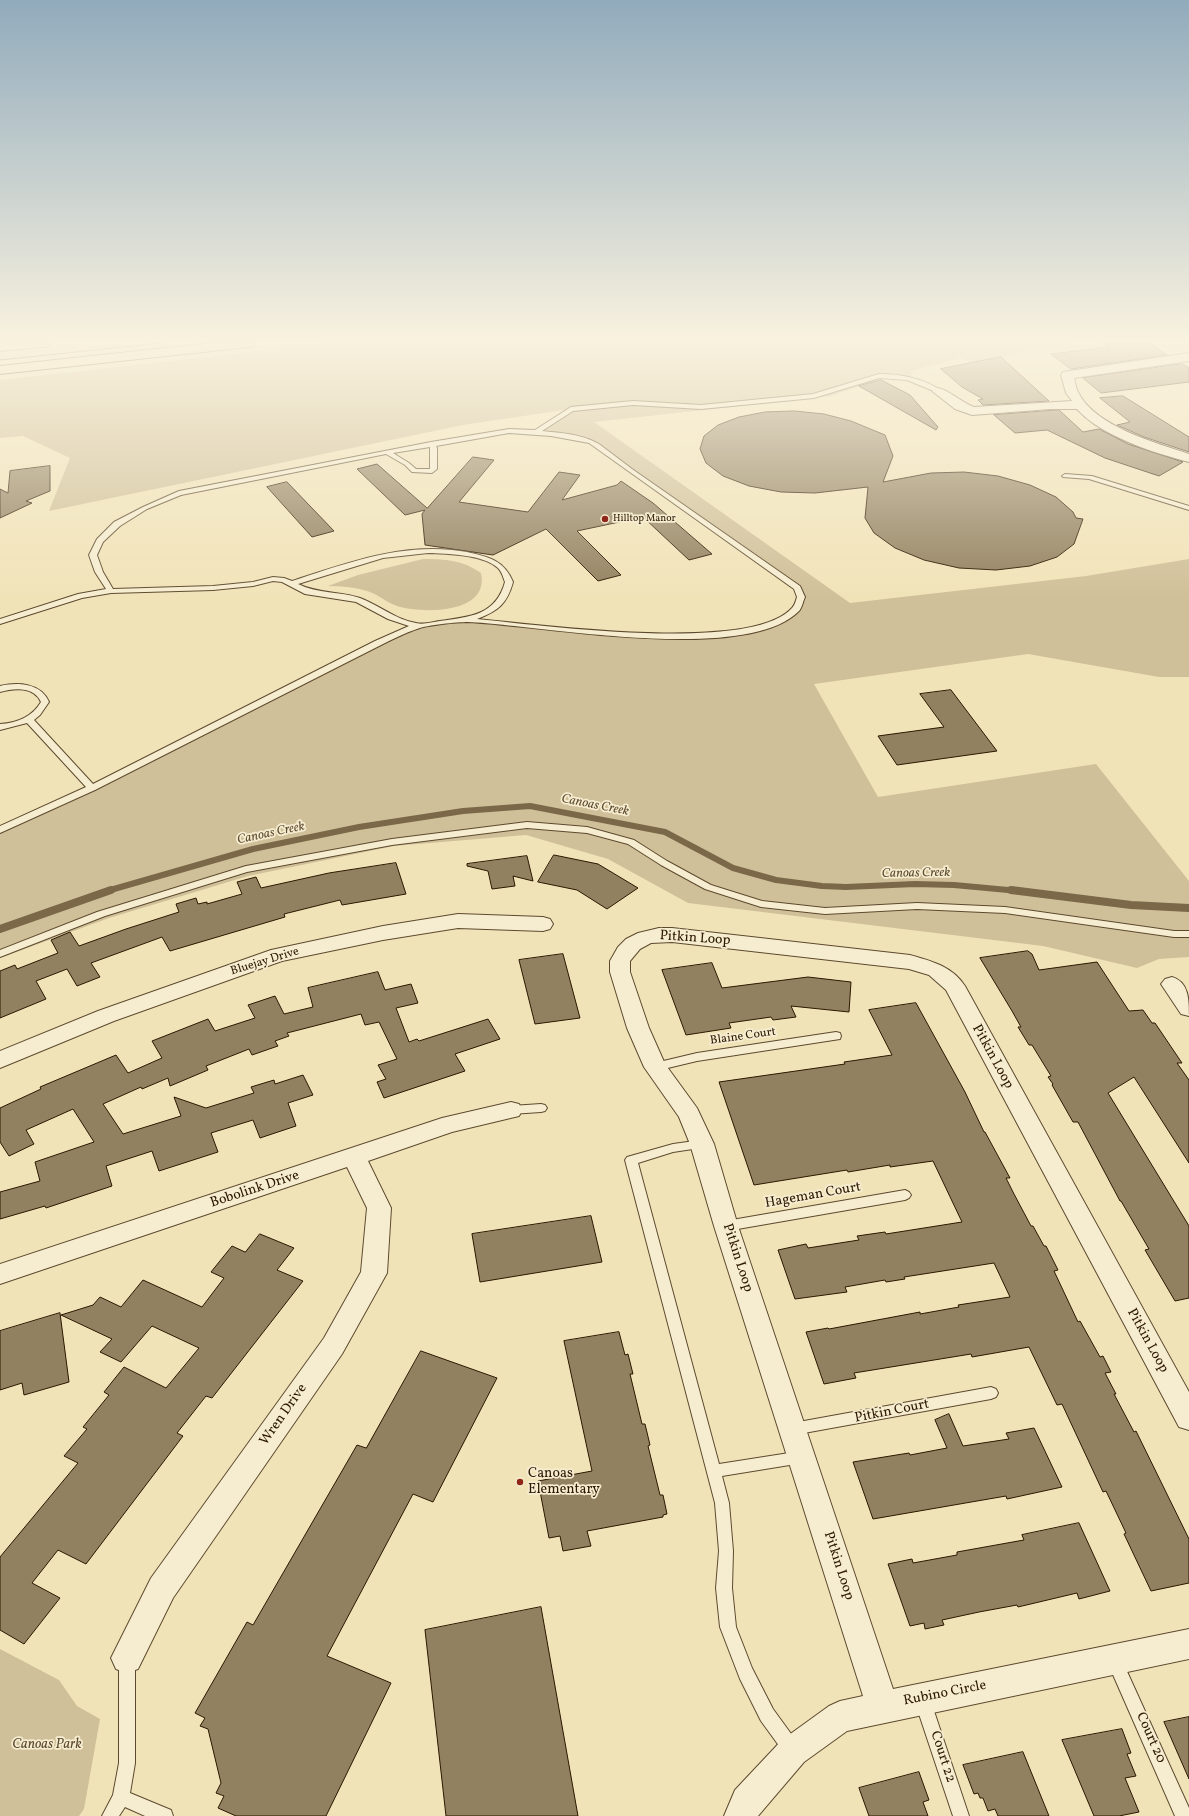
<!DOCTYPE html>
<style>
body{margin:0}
canvas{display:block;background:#f1e3b8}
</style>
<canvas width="1189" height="1816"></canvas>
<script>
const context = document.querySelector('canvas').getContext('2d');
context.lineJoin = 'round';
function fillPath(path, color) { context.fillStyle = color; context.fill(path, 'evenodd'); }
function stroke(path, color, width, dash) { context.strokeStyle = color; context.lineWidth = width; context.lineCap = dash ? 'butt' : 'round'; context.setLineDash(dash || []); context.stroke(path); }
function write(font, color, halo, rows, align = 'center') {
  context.font = font + ' Vollkorn,serif'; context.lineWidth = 3.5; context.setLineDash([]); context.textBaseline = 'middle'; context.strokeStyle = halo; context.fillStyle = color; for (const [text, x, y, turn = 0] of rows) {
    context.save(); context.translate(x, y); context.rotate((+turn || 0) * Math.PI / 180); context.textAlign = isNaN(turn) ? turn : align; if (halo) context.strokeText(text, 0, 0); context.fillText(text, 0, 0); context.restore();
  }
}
const green = new Path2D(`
 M 331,343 L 1077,343 L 1053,345 L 973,364 L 961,358 L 911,371 L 912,378 L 903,379 L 882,378 L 831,396 L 594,422 L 850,603 L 1086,576 L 1189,559 L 1189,677 L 1159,677 L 1028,654 L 814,684 L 878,797 L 1096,764 L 1189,881 L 1189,957 L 1159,959 L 1137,968 L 1043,946 L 688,903 L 608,859 L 526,835 L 394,846 L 248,876 L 109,918 L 0,958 L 0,830 L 416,626 L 467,620 L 574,631 L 672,636 L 723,635 L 777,622 L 796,609 L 801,597 L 797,588 L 589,441 L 535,433 L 575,411 L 571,409 L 463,425 L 49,511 L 70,458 L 23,436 L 0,438 L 0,380 Z
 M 423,559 C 445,559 463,560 481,573 C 490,614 423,614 397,606 C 387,603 378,594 367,591 C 354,587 341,586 328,586 L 358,575 Z
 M 0,1649 L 59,1680 L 77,1706 L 100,1719 L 84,1809 L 79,1816 L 0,1816 Z`);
const streamFar1 = new Path2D(`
 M 107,891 L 253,849 L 359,827 L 463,811 L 530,806 L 665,832 L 733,868 L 776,880 L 822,886 L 846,887 L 915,884 L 954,885 L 1019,891`);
const stream = new Path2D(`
 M 1011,890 L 1131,905 L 1189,908
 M 0,929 L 111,890`);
const building = new Path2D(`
 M 1103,343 L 1149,343 L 1167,355 L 1071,369 L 1051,354 L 1109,347 Z
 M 1001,357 L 1049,401 L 983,405 L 978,400 L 983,399 L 962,387 L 941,369 Z
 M 1182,364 L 1189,368 L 1189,382 L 1101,393 L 1083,378 Z
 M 881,380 L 910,395 L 938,427 L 936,430 L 859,386 Z
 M 1123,396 L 1189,437 L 1189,452 L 1144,437 L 1117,425 L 1130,422 L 1100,398 Z
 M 1059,410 L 1083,432 L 1099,429 L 1128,444 L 1183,462 L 1159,476 L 1105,458 L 1047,430 L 1015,433 L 994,415 Z
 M 795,411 L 824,414 L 851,421 L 885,435 L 893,456 L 883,482 L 931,473 L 964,472 L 998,476 L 1030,485 L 1056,497 L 1073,512 L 1076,518 L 1083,519 L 1074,544 L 1057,557 L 1030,566 L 996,570 L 959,568 L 924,560 L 895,548 L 874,533 L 865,518 L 868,487 L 815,493 L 781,492 L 749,486 L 723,476 L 706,463 L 700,449 L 704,436 L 718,425 L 739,417 L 765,412 Z
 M 473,457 L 494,460 L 459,502 L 528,512 L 559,472 L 580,475 L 562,500 L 617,485 L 621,481 L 653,503 L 712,554 L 689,560 L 643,517 L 577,531 L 621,575 L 598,581 L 546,529 L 493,555 L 425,545 L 422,514 L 425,510 L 405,515 L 357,469 L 377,464 L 427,508 Z
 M 50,466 L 50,491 L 26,501 L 32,503 L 0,518 L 0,489 L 8,493 L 10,471 Z
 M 287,482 L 334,531 L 312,537 L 267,487 Z
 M 951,690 L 997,751 L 897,765 L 878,736 L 944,727 L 920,694 Z
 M 554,855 L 598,864 L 638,888 L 607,909 L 577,890 L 538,882 Z
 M 527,856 L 533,881 L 513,876 L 515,886 L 492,889 L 488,871 L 467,866 L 467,864 Z
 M 396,863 L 406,894 L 342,905 L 340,900 L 284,914 L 285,917 L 170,951 L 162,937 L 91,963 L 100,977 L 77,986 L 67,969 L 36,981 L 46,999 L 0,1018 L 0,971 L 15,965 L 17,969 L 58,953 L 51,940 L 70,932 L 79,946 L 126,929 L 179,912 L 176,904 L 196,898 L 198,904 L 207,902 L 207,904 L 242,894 L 237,882 L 256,877 L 261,888 L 329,873 Z
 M 1028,951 L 1032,954 L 1039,970 L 1097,962 L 1129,1011 L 1143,1010 L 1152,1023 L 1155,1023 L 1182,1063 L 1177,1063 L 1189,1080 L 1189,1163 L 1134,1077 L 1108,1093 L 1189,1226 L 1189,1298 L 1175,1301 L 1145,1250 L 1149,1249 L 1121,1201 L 1120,1201 L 1078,1122 L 1073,1122 L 1052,1085 L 1053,1084 L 1048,1077 L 1051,1076 L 1032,1045 L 1029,1045 L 1018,1027 L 1021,1027 L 1012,1011 L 980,958 Z
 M 563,954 L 580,1018 L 535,1024 L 519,960 Z
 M 712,963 L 722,988 L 808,977 L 851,982 L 849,1012 L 791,1006 L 796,1017 L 773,1020 L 771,1017 L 729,1023 L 731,1028 L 686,1035 L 662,970 Z
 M 378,972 L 385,990 L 411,984 L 418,1003 L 396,1008 L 409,1042 L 417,1039 L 419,1041 L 488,1019 L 500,1039 L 455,1054 L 465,1071 L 384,1098 L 377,1082 L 386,1079 L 378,1065 L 397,1059 L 379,1022 L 365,1025 L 361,1014 L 287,1033 L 289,1036 L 275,1041 L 278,1046 L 252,1055 L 249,1049 L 206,1066 L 208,1070 L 170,1086 L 168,1078 L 142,1089 L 141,1087 L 103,1104 L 123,1134 L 181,1116 L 174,1097 L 206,1108 L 254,1093 L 251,1087 L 274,1080 L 275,1084 L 303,1075 L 313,1095 L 288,1103 L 296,1126 L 260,1138 L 253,1120 L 211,1133 L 218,1152 L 159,1171 L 152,1151 L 106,1166 L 112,1186 L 46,1208 L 45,1206 L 0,1219 L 0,1192 L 40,1181 L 35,1162 L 94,1142 L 73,1109 L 26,1130 L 34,1144 L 9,1156 L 0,1142 L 0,1108 L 41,1089 L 40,1087 L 116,1055 L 128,1073 L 162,1058 L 152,1041 L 208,1019 L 215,1031 L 255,1018 L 248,1005 L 275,996 L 284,1014 L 313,1007 L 308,988 Z
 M 916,1003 L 965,1092 L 984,1132 L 985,1132 L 1010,1178 L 1006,1178 L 1014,1194 L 1031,1226 L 1033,1226 L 1044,1246 L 1046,1246 L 1058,1270 L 1054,1271 L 1078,1322 L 1080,1321 L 1100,1357 L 1103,1356 L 1111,1372 L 1105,1373 L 1116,1394 L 1114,1394 L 1134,1432 L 1136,1431 L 1189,1539 L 1189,1583 L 1151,1591 L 1124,1534 L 1126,1533 L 1106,1491 L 1103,1492 L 1062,1404 L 1057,1405 L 1029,1347 L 972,1357 L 971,1354 L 854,1373 L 856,1378 L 824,1384 L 806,1332 L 828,1328 L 829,1329 L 920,1312 L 920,1314 L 959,1307 L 958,1305 L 1010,1297 L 994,1263 L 904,1277 L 905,1279 L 886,1282 L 885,1280 L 845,1287 L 847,1292 L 795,1299 L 778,1250 L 806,1244 L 808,1248 L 859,1240 L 857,1236 L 885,1232 L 886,1234 L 962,1222 L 933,1161 L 890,1167 L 890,1165 L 848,1172 L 847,1170 L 754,1185 L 719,1082 L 845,1064 L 844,1062 L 892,1055 L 869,1010 Z
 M 591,1216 L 602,1262 L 480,1282 L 472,1234 Z
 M 260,1234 L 294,1248 L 277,1270 L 303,1281 L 212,1398 L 206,1396 L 177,1433 L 183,1436 L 86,1564 L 58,1550 L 32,1583 L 60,1598 L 24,1644 L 0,1630 L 0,1557 L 78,1463 L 64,1456 L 87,1429 L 83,1427 L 109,1395 L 104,1392 L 124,1367 L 166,1388 L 199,1348 L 152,1326 L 121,1362 L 100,1352 L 112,1339 L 61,1315 L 93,1305 L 100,1297 L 121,1307 L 143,1280 L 202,1307 L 224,1278 L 211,1272 L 232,1246 L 245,1252 Z
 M 60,1313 L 69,1382 L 24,1395 L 22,1383 L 0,1390 L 0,1331 Z
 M 619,1332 L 625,1355 L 628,1354 L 633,1374 L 630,1374 L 642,1424 L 645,1424 L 650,1445 L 648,1446 L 660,1495 L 663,1495 L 667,1514 L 663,1515 L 663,1517 L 587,1531 L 591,1546 L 563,1551 L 560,1536 L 549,1538 L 538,1481 L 592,1471 L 564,1341 Z
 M 421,1351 L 497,1378 L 433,1502 L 413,1494 L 327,1656 L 391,1683 L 326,1816 L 236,1816 L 218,1808 L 224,1796 L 216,1793 L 221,1783 L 208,1729 L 200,1726 L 205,1718 L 195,1713 L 247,1622 L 253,1625 L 357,1445 L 366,1448 Z
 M 949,1414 L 963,1446 L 1009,1439 L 1006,1433 L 1034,1428 L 1062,1487 L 1007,1499 L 1006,1496 L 873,1519 L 853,1462 L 909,1453 L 910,1455 L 947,1448 L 935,1420 Z
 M 1079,1523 L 1110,1591 L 1079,1599 L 1077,1593 L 1018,1607 L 1017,1605 L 979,1612 L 942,1620 L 944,1625 L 925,1629 L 924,1623 L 910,1626 L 888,1564 L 912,1559 L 913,1563 L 957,1555 L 957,1552 L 1024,1540 L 1022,1535 Z
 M 541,1607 L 578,1816 L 446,1816 L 425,1630 Z
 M 1189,1717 L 1189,1779 L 1164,1722 Z
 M 1122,1729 L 1131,1753 L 1127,1754 L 1136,1776 L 1125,1778 L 1139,1812 L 1119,1816 L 1094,1816 L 1062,1740 Z
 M 1023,1752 L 1049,1816 L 998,1816 L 995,1809 L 988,1811 L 983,1798 L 980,1798 L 978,1793 L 974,1794 L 963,1765 Z
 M 919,1772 L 929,1800 L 923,1802 L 928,1816 L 869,1816 L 859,1788 Z`);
const lane = new Path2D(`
 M 879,374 C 899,374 925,378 941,391 L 936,392 L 907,380 L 879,378 L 814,398 L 701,409 L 633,405 L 573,411 L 542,431 C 561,433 582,434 599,444 L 632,469 L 800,586 L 805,597 C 803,601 802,608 799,611 C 746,665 540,625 468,622 C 457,622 427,625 417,629 C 405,633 393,639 381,645 L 95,790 L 0,833 L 0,826 L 86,787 L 27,723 L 0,730 L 0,724 C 17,723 32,717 41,702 C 34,686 14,688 0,692 L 0,686 C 18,682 41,683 49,702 L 40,715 L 34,720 L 93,784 L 375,641 L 409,626 L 388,619 L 356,602 L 305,594 L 282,582 L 273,581 L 253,586 L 213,590 L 111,593 L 82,598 L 0,624 L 0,619 L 78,594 L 106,589 L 95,572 L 89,555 L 97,539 L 114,522 L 143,507 L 179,491 L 431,442 L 509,429 L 535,430 L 571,407 L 633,401 L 701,405 L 813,394 ZM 509,433 L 551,436 L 589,443 L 794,589 L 797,597 C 796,600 795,605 792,608 C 751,654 539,625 477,619 C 498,611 507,604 513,582 C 504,560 489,557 467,552 C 407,541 349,562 292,581 L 284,578 L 273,577 L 253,582 L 213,586 L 113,589 L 103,572 L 97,555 L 103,542 L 120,526 L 147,509 L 181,495 L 386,454 L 405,465 L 412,472 L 432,473 L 437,469 L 437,448 L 436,446 ZM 430,447 L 430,469 L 416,469 L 409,463 L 393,453 ZM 428,553 C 447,554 483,554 498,568 C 502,572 503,577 505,582 C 496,615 470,617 440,621 C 433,622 423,625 416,623 C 396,620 379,605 360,598 C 340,591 318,594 298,584 L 383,558 Z
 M 1065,474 L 1092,476 L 1189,506 L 1189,510 L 1089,479 L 1063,477 L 1062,476 Z
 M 527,822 L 587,827 L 634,840 L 667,861 L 711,885 L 762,901 L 825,908 L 917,903 L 1005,907 L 1174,931 L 1189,931 L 1189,937 L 1174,937 L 1005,913 L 917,909 L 825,914 L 761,907 L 705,889 L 661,865 L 628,844 L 587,833 L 527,828 L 392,845 L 247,872 L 105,916 L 0,957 L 0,950 L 97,912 L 246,866 L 392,839 Z
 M 836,1032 L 840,1033 L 841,1036 L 840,1039 L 697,1061 L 655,1071 L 651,1070 L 649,1067 L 651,1064 L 655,1063 L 697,1053 Z
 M 541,1104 L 545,1105 L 547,1108 L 545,1111 L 541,1112 L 511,1114 L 507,1113 L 505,1110 L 507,1107 L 511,1106 Z
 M 702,1140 L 706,1141 L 708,1144 L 706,1147 L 673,1152 L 638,1163 L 719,1464 L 802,1451 L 807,1453 L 809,1457 L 807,1461 L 802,1463 L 722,1476 L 729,1503 L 733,1551 L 732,1588 L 736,1627 L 752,1668 L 773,1709 L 797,1742 L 799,1748 L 797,1754 L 791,1756 L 785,1754 L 761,1721 L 740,1679 L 720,1627 L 716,1588 L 719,1551 L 715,1503 L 625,1160 L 627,1157 L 673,1144 Z
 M 905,1190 L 909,1192 L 911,1195 L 909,1198 L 905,1200 L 726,1231 L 722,1229 L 720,1226 L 722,1223 L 726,1221 Z
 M 991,1387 L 996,1389 L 998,1393 L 996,1397 L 991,1399 L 793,1435 L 788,1433 L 786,1429 L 788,1425 L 793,1423 Z
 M 127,1652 L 132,1655 L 135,1660 L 135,1763 L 130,1793 L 171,1810 L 173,1816 L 145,1816 L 125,1807 L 119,1816 L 102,1816 L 113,1795 L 119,1763 L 119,1660 L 122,1655 Z
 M 1115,1653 L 1120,1656 L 1189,1808 L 1189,1816 L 1175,1816 L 1107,1661 L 1110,1656 Z
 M 923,1694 L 929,1696 L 969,1816 L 953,1816 L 915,1702 L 917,1696 Z`);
const street = new Path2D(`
 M 1189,353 L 1189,361 L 1074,378 C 1075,382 1076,388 1078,392 C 1094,426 1156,443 1189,454 L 1189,462 C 1154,453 1101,436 1077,409 L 1051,409 L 972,415 L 955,409 L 932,391 L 934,388 C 944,386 962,403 974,407 L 1072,401 L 1066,393 L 1061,375 L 1063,372 Z
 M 458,914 L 543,917 L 550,919 L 553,924 L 550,929 L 543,931 L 458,928 L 383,940 L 282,961 L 114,1021 L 0,1068 L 0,1051 L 98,1011 L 271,950 L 383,926 Z
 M 659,928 L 672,928 L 910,955 C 931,961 952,966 965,986 L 1189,1392 L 1189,1430 L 1179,1427 L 946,990 L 929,975 L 909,969 L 672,942 L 651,943 L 640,949 L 630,961 L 630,972 L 649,1028 L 665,1064 L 697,1108 L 714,1144 L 738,1226 L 893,1689 L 1189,1629 L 1189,1659 L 847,1731 L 804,1762 L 758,1816 L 724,1816 L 735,1790 L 782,1740 L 829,1706 L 840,1701 L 863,1696 L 714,1226 L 690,1144 L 679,1117 L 644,1067 L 627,1028 L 610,972 L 610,961 L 618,947 L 626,939 L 638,933 Z
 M 1172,977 C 1189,982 1189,1000 1189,1016 L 1181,1014 L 1161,984 L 1165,979 Z
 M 511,1102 L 519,1104 L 522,1110 L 519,1116 L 452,1132 L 368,1161 L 391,1208 L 387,1273 L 342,1354 L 173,1598 L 138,1669 L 127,1673 L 116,1669 L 111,1658 L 151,1578 L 324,1338 L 361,1272 L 367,1208 L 347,1167 L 0,1284 L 0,1264 L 442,1118 Z`);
const highway = new Path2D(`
 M 0,343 L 49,343 L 48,346 L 43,347 L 0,351 Z
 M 211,343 L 255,343 L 254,346 L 249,347 L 0,374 L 0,366 Z`);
const tram = new Path2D(`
 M 0,360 L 161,343`);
const markers = [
 [605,519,4,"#8f2418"],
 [520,1482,4,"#8f2418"]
];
const farPoinames = [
 ["Hilltop Manor",613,519]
];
const streetNames = [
 ["Bluejay Drive",265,962,-17],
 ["Blaine Court",743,1037,-8]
];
const waterNames = [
 ["Canoas Creek",595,806,11],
 ["Canoas Creek",271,834,-12],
 ["Canoas Creek",916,874,-1]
];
const nearStreetnames = [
 ["Pitkin Loop",695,939,4],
 ["Pitkin Loop",992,1057,61],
 ["Bobolink Drive",255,1190,-18],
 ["Hageman Court",813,1196,-10],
 ["Pitkin Loop",737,1258,72],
 ["Pitkin Loop",1147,1341,61],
 ["Pitkin Court",892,1412,-11],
 ["Wren Drive",284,1415,-55],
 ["Pitkin Loop",838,1566,72],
 ["Rubino Circle",945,1694,-11],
 ["Court 20",1150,1738,66],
 ["Court 22",942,1757,72]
];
const nearPoinames = [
 ["Canoas",528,1474],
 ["Elementary",528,1490]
];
const nearParknames = [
 ["Canoas Park",47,1745]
];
fillPath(green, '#d0c099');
stroke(streamFar1, '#7a6849', 6);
stroke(stream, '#7a6849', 8);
fillPath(building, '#928160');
stroke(building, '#2c1700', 1);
stroke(lane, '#5d4a2e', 2);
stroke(street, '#5d4a2e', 2);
stroke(highway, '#2c1700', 2);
fillPath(lane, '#f6edd1');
fillPath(street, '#f6edd1');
fillPath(highway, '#f1e3b8');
stroke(tram, '#2c1700', 1);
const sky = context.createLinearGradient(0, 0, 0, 597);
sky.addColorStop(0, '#91abbc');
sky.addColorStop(0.57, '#f9f2df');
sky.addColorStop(1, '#f9f2df00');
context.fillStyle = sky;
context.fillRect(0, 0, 1189, 597);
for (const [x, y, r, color] of markers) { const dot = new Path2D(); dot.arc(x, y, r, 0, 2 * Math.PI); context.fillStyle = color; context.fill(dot); stroke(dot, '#f6edd1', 1.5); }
write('10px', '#2c1700', '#f6edd1', farPoinames, 'left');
write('12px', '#2c1700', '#f6edd1', streetNames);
write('italic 13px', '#604d30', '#f6edd1', waterNames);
write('14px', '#2c1700', '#f6edd1', nearStreetnames);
write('14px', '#2c1700', '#f6edd1', nearPoinames, 'left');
write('italic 14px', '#5d4a2e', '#f6edd1', nearParknames);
</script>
